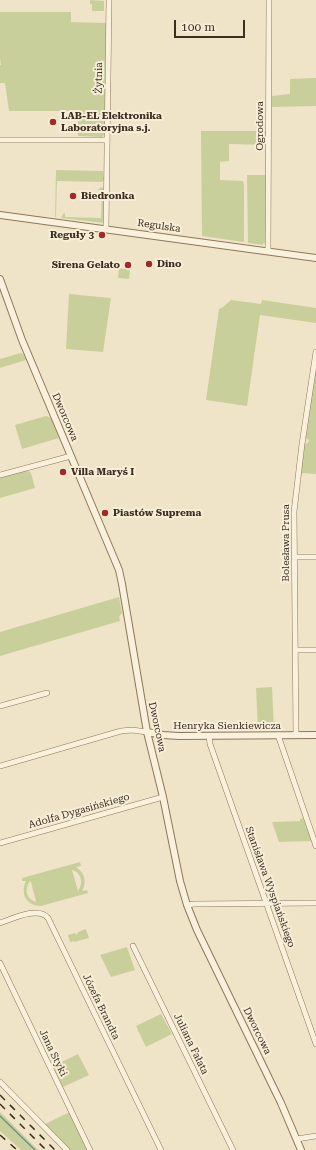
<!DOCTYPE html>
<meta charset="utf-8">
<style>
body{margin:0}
#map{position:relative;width:316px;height:1150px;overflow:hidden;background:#f0e4c8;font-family:"Roboto Serif",serif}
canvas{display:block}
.scale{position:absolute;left:174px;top:20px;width:71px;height:18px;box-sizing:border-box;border:2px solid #3d2e20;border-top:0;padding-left:5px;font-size:12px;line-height:14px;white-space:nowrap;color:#3d2e20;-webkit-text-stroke:3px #f7eed8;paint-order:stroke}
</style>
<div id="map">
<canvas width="316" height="1150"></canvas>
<div class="scale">100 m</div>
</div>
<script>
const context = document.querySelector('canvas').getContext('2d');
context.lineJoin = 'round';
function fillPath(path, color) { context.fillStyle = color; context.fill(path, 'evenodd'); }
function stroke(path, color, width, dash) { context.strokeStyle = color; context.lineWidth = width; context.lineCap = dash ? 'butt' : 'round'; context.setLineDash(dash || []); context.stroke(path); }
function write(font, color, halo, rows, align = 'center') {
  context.font = font + ' "Roboto Serif",serif'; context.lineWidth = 4; context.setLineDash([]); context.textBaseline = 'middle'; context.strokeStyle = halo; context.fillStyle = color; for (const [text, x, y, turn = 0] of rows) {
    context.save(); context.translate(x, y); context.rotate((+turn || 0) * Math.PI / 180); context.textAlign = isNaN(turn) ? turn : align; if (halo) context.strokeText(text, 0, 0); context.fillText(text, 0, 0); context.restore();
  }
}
const green = new Path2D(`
 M 90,0 L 104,1 L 104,11 L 92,11 L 92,4 L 90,4 Z
 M 0,12 L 71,12 L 71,22 L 106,23 L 105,134 L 102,137 L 78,136 L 78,111 L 9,111 L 5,83 L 0,83 L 0,65 L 1,65 L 0,58 Z
 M 316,78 L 316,106 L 272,107 L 272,96 L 290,94 L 290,79 Z
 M 201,131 L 267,131 L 267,145 L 229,144 L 229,161 L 220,162 L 220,180 L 243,181 L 244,185 L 244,241 L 243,242 L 202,236 Z
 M 56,170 L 103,171 L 104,180 L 102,182 L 57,181 L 56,217 L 55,217 Z
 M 247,175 L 266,175 L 266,244 L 263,243 L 263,245 L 248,243 Z
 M 102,187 L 105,191 L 104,223 L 61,218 L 63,214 L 65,213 L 65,217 L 101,218 L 102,190 L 98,190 L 100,188 Z
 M 119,268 L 130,270 L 129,279 L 118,278 Z
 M 69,294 L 111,298 L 103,352 L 66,349 Z
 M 231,300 L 261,304 L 262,300 L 316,308 L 316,323 L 260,315 L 247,406 L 206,400 L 219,309 L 223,307 Z
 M 21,353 L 23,354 L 26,360 L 0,368 L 0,359 Z
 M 316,365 L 316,474 L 302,473 L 300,480 L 304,444 L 308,443 L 309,440 L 305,438 Z
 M 46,416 L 51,418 L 59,438 L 22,449 L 15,425 Z
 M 27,470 L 31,473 L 35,488 L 0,498 L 0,477 Z
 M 119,597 L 122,613 L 119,617 L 120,621 L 0,656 L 0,632 Z
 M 272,687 L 274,730 L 258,731 L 256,688 Z
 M 303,818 L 312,841 L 279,842 L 272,822 L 300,821 L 300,819 Z
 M 80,862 L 81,866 L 76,867 C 85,873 87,882 82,891 L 87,890 L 88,893 L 41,906 C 26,906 20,893 26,881 L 22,881 L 22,878 ZM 72,870 C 81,872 84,883 78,891 ZM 30,881 L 31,882 L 36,902 C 26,899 24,889 30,881 Z
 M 86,929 L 89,938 L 74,942 L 74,941 L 70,942 L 68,935 L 75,933 L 77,935 L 78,932 Z
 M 127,947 L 135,970 L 111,977 L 100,955 Z
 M 161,1014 L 172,1034 L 146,1047 L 136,1026 Z
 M 78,1054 L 89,1075 L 63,1087 L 53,1066 Z
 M 0,1112 L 38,1150 L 21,1150 L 0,1131 Z
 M 70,1112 L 88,1150 L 69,1150 L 45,1124 Z`);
const stream = new Path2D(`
 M 0,1116 L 35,1150`);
const minor = new Path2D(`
 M 0,140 L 107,140
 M 106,229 L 109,0
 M 268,251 L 269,0
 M 0,475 L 71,456
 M 294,557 L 316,557
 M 295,650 L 316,650
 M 0,706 L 47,693
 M 278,735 L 316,846
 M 296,735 L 294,512 L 302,444 L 316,352
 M 209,736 L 210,744 L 316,1044
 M 0,766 L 121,731 L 132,730 L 147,732
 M 0,843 L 163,797
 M 187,905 L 194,904 L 316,903
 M 0,923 C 12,919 38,906 48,918 L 161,1150
 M 133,946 L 233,1150
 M 0,963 L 90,1150
 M 0,1082 L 67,1150
 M 297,1139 L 316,1136`);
const tertiary = new Path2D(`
 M 0,215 L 316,258
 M 0,279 L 22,340 L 119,570 L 122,584 L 147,732 L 163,797 L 180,881 L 187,905 L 197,930 L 281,1103 L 301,1150
 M 147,732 L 163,735 L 179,736 L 316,735`);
const rail = new Path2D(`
 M 0,1095 L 55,1150
 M 0,1104 L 46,1150
 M 0,1135 L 17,1150`);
const markers = [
 [53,122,4,"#9e2a2b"],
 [73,196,4,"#9e2a2b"],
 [102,235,4,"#9e2a2b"],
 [149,264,4,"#9e2a2b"],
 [128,265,4,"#9e2a2b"],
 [63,472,4,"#9e2a2b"],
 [105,513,4,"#9e2a2b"]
];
const streetNames = [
 ["Żytnia",99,78,-89],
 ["Ogrodowa",260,126,-90],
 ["Regulska",159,226,8],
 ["Dworcowa",65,417,67],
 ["Bolesława Prusa",286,543,-90],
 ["Henryka Sienkiewicza",227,726],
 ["Dworcowa",157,727,78],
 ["Adolfa Dygasińskiego",79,811,-16],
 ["Stanisława Wyspiańskiego",270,887,70],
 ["Józefa Brandta",101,1007,64],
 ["Dworcowa",257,1031,64],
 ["Juliana Fałata",191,1044,64],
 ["Jana Styki",53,1053,64]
];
const poiNames = [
 ["LAB-EL Elektronika",61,116],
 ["Laboratoryjna s.j.",61,128],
 ["Biedronka",81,196],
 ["Reguły 3",94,235,"right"],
 ["Dino",157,264],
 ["Sirena Gelato",120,265,"right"],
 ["Villa Maryś I",71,472],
 ["Piastów Suprema",113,513]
];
fillPath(green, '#c9cf9b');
stroke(stream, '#6f938a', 1.5);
stroke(minor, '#8d765c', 6);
stroke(tertiary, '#8d765c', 8);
stroke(minor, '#faf1dc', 5);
stroke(tertiary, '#faf1dc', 6);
stroke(rail, '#3d2e20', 1.5, [7, 7]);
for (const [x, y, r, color] of markers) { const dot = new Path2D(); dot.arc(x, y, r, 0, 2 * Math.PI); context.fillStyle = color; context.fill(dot); stroke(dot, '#f7eed8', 1.5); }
write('10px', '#3d2e20', '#f7eed8', streetNames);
write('bold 10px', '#3d2e20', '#f7eed8', poiNames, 'left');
</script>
